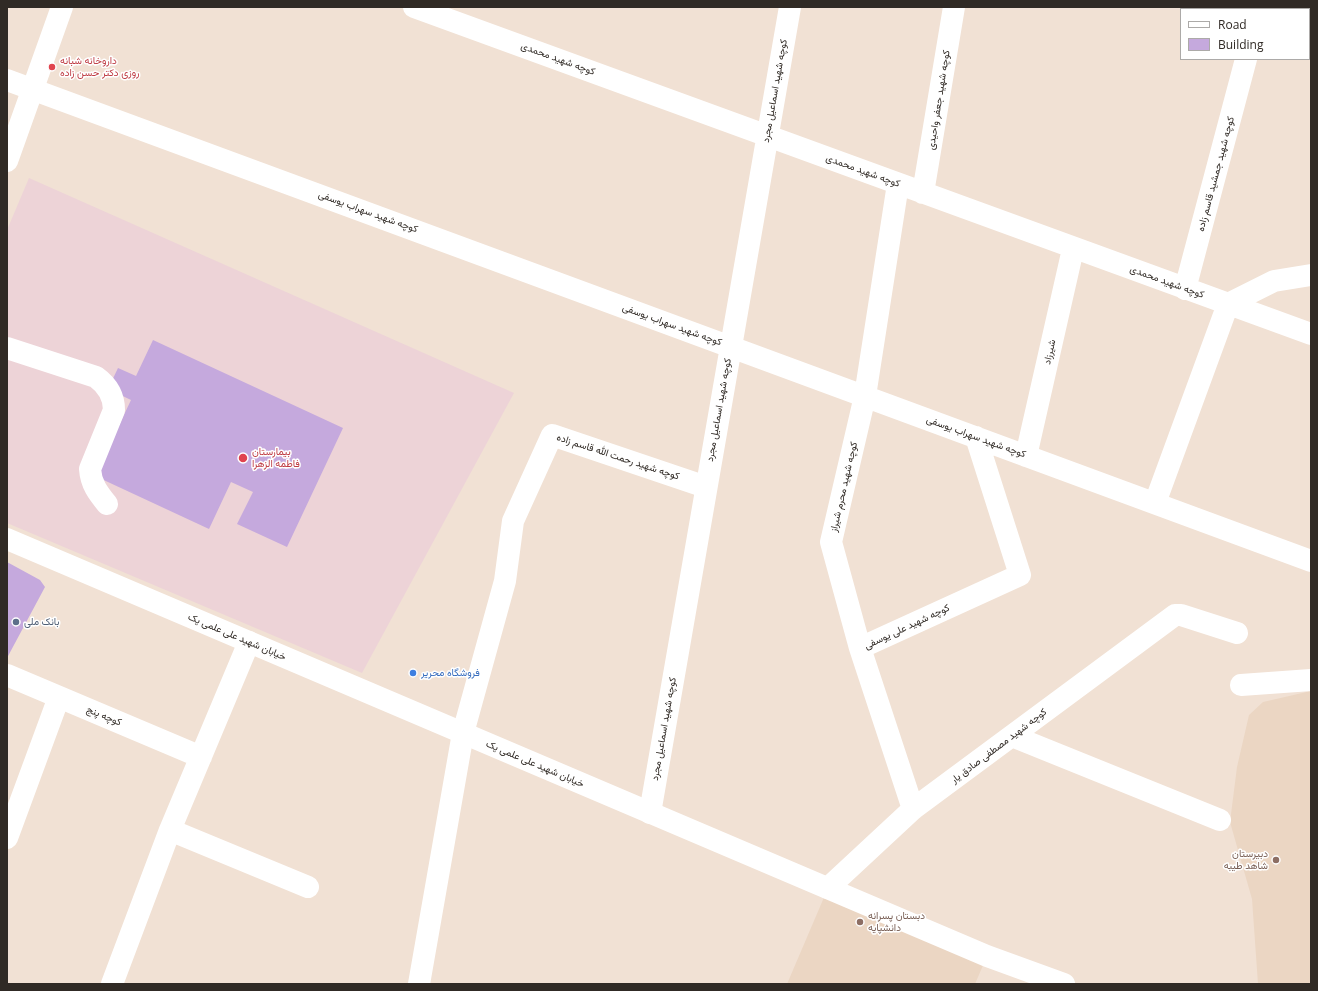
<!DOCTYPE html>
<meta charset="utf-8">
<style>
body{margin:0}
#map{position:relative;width:1318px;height:991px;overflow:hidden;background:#f1e1d4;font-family:"Open Sans",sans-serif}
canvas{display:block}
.frame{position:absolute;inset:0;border:8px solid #302a25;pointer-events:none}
.legend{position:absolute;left:1180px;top:8px;width:130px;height:52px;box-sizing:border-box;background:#fff;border:1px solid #acaaa8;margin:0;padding:5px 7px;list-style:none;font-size:12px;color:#302a25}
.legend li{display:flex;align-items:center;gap:8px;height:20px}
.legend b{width:20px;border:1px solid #acaaa8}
</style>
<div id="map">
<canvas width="1318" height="991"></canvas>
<div class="frame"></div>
<ul class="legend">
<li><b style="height:5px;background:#fff"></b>Road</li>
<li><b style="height:11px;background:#c5a9dd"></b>Building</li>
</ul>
</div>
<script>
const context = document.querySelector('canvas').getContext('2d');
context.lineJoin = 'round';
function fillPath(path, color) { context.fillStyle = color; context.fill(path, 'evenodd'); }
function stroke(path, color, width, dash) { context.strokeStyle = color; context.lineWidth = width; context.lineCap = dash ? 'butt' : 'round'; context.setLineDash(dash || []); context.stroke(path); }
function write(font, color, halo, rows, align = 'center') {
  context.font = font + ' "Open Sans",Vazirmatn,sans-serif'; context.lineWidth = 3; context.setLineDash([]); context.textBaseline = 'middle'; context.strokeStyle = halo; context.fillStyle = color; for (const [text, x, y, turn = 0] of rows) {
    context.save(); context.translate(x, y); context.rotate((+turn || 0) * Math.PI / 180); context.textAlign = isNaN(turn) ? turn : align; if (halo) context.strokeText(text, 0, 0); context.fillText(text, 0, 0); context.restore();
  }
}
const built = new Path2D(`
 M 1311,691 L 1311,984 L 1258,984 L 1252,899 L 1230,822 L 1237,767 L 1249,715 L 1263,702 Z
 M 828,888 L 987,956 L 975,984 L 787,984 Z`);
const medical = new Path2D(`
 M 29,178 L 514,393 L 362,673 L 7,523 L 7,230 Z`);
const building = new Path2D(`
 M 153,340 L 343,428 L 287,547 L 237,524 L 253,492 L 231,482 L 209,529 L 95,476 L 131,400 L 108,389 L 118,368 L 136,376 Z
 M 7,562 L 40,580 L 45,587 L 7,658 Z`);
const minor = new Path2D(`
 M 414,7 C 714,115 1012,226 1311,334
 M 1260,9 L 1260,7
 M 7,80 L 1311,561
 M 923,193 L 954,7
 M 1185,289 L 1246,59
 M 7,348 L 96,377 C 107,385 114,396 114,410 L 90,469 C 91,484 98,493 107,504
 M 1026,456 L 1073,249
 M 1155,503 L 1228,304 L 1274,281 L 1311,275
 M 860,648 L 831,542 L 865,396 L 898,184
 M 7,675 L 201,757
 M 1241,685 L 1311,680
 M 1012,736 L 1220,820
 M 913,809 L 860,648 L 1020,575 L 976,437
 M 650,813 L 790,7
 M 170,830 L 308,887
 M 7,838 L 59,697
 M 828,888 L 913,809 L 1175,615 L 1181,615 L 1237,633
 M 112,984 L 170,830 L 249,642
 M 419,984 L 463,733 L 505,581 L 513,521 L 552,435 L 706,487`);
const major = new Path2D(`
 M 7,161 L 62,7
 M 7,539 L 987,956 L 1064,984`);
const markers = [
 [52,67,4,"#e0444e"],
 [243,458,5,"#e0444e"],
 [16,622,4,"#5c6f8a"],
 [413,673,4,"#3f7fe0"],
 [1276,860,4,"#8d6e63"],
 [860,922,4,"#8d6e63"]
];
const streetNames = [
 ["کوچه شهید محمدی",558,59,20],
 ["کوچه شهید اسماعیل مجرد",775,91,-80],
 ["کوچه شهید جعفر واحیدی",939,100,-81],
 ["کوچه شهید محمدی",863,171,20],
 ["کوچه شهید جمشید قاسم زاده",1216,174,-75],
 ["کوچه شهید سهراب یوسفی",368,212,20],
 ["کوچه شهید محمدی",1167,282,20],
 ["کوچه شهید سهراب یوسفی",672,325,20],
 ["شیرزاد",1050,352,-77],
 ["کوچه شهید اسماعیل مجرد",719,410,-80],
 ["کوچه شهید سهراب یوسفی",976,437,20],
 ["کوچه شهید رحمت الله قاسم زاده",618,457,18],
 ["کوچه شهید محرم شیراز",844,487,-77],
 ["کوچه شهید علی یوسفی",907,627,-25],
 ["خیابان شهید علی علمی یک",237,637,23],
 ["کوچه پنج",104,716,23],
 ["کوچه شهید اسماعیل مجرد",664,729,-80],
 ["کوچه شهید مصطفی صادق یار",999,746,-37],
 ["خیابان شهید علی علمی یک",535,764,23]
];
const healthNames = [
 ["داروخانه شبانه",60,61],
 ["روزی دکتر حسن زاده",60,73],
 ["بیمارستان",252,452],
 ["فاطمه الزهرا",252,464]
];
const serviceNames = [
 ["بانک ملی",24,622]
];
const shopNames = [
 ["فروشگاه محریر",421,673]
];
const educationNames = [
 ["دبیرستان",1268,854],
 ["شاهد طیبه",1268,866],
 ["دبستان پسرانه",868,916,"left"],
 ["دانشپایه",868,928,"left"]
];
fillPath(built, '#ebd6c3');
fillPath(medical, '#edd3d7');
fillPath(building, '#c5a9dd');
stroke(minor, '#fff', 22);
stroke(major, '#fff', 22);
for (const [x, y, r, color] of markers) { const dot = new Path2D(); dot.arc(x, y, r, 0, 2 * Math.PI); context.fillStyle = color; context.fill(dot); stroke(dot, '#fff', 1.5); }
write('10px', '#302a25', '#fff', streetNames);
write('10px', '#be3a42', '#fff', healthNames, 'left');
write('10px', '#4e5e75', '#fff', serviceNames, 'left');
write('10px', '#366cbe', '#fff', shopNames, 'left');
write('10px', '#785e54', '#fff', educationNames, 'right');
</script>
